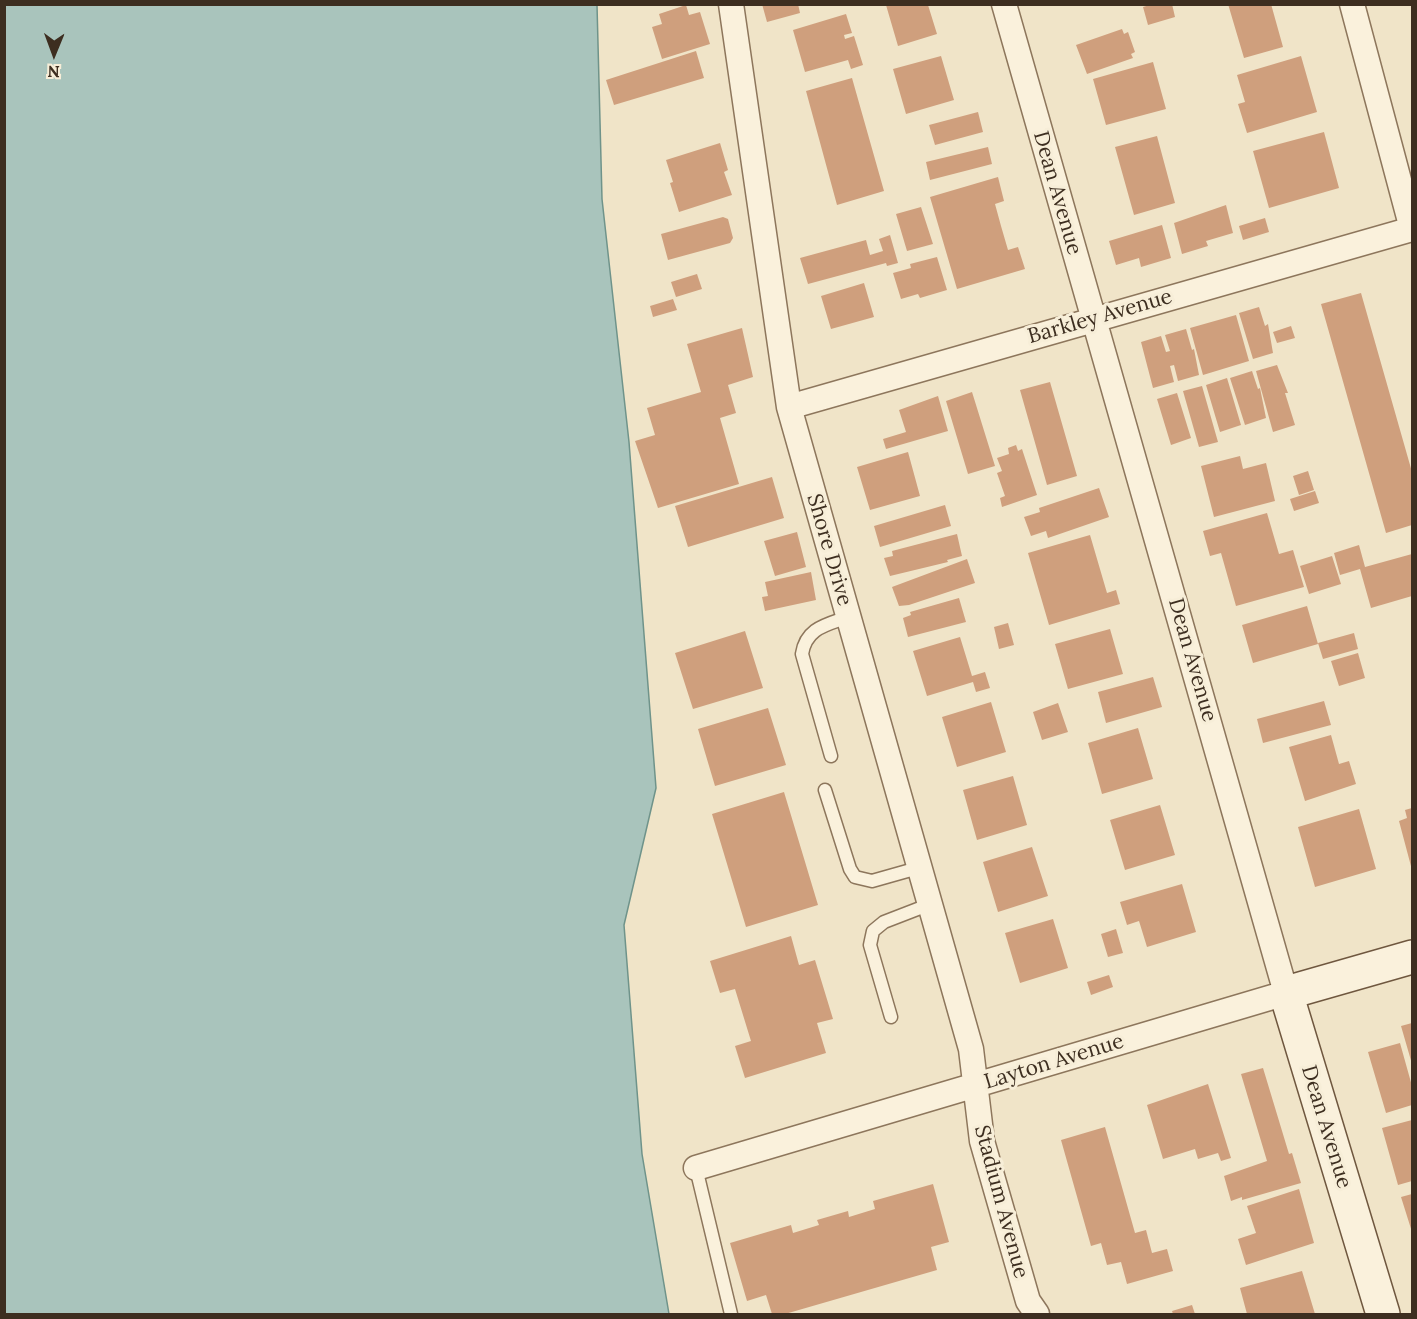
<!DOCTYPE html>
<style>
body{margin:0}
#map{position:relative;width:1417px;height:1319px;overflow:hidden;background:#f0e4c8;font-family:Lora,serif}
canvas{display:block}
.frame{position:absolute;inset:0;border:6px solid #3d2e20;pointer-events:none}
.north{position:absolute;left:24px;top:24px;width:60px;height:60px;-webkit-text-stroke:4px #f7eed8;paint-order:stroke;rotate:181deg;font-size:16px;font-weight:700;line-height:24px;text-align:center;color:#3d2e20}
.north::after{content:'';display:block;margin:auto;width:21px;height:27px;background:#3d2e20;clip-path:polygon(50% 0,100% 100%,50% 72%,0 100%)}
</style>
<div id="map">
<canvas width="1417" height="1319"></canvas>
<div class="frame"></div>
<div class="north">N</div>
</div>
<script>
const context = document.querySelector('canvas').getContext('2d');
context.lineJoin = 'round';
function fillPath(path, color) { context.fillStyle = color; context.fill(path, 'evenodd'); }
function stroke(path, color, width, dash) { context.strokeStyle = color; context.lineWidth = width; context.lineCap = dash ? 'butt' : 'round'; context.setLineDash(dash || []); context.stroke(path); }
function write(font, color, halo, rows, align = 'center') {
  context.font = font + ' Lora,serif'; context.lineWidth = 6; context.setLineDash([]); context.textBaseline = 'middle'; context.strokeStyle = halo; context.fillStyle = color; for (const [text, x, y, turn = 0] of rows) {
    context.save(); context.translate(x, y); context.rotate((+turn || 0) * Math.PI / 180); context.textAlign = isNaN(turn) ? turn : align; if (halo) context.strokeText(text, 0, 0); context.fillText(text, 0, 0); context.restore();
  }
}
const water = new Path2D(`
 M 5,4 L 597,5 L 602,199 L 629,442 L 656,788 L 624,925 L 642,1154 L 669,1314 L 5,1314 Z`);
const building = new Path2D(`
 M 762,4 L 798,4 L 800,13 L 767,22 Z
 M 1153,4 L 1172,4 L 1175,17 L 1148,25 L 1143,7 Z
 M 1228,4 L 1271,4 L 1283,47 L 1244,58 Z
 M 686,5 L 689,15 L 700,12 L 710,44 L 662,59 L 652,27 L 662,24 L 659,14 Z
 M 886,5 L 928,5 L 937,34 L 898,46 Z
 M 846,14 L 852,33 L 844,35 L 845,39 L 854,36 L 863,65 L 851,69 L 848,60 L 805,72 L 793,30 Z
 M 1122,29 L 1124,34 L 1128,32 L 1135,52 L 1131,54 L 1133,58 L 1087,74 L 1076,45 Z
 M 696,51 L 704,78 L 614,105 L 606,80 Z
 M 941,56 L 954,100 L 906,114 L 893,69 Z
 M 1301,56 L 1317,112 L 1247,133 L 1238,104 L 1245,102 L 1237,75 Z
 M 1153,62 L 1166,109 L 1106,125 L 1093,79 Z
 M 852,78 L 884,191 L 837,205 L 806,91 Z
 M 978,112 L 983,132 L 935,145 L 929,125 Z
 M 1324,132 L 1339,188 L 1269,208 L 1253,151 Z
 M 1157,136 L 1175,203 L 1134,215 L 1115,147 Z
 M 720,143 L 728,170 L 724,172 L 732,195 L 679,212 L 670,183 L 673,182 L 666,160 Z
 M 988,147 L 992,164 L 930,180 L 926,162 Z
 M 998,177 L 1004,201 L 995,204 L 1001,226 L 1008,250 L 1018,247 L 1025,269 L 957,289 L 930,197 Z
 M 1226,205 L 1233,233 L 1206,241 L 1208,246 L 1182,254 L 1174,223 Z
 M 921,207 L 933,244 L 907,251 L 896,214 Z
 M 723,217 L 728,219 L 733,238 L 730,243 L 668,260 L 661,234 Z
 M 1265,218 L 1269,232 L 1243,240 L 1239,226 Z
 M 1162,225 L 1171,258 L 1141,267 L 1139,258 L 1116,265 L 1109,241 Z
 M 890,235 L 898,263 L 887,266 L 886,263 L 808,284 L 800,258 L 866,240 L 870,255 L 883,251 L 879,239 Z
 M 937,257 L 947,290 L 920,298 L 918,294 L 901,299 L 893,273 L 911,268 L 910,264 Z
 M 697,274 L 702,289 L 676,297 L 671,282 Z
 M 864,283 L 874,317 L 831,329 L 821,296 Z
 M 1361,293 L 1412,472 L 1412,525 L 1386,533 L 1321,304 Z
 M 673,299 L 677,310 L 653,317 L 650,306 Z
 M 1259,307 L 1265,326 L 1268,324 L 1273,353 L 1253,359 L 1239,313 Z
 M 1236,315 L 1249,361 L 1203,375 L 1190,328 Z
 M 1291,326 L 1295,338 L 1277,343 L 1273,332 Z
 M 742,328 L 753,377 L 728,385 L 736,413 L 720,418 L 739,484 L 658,508 L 635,441 L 655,435 L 647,408 L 701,392 L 687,344 Z
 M 1186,329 L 1192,350 L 1194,349 L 1199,375 L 1178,381 L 1174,365 L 1170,366 L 1174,382 L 1153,388 L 1141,342 L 1161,336 L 1166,352 L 1170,351 L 1165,335 Z
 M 1277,365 L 1288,393 L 1285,393 L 1295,425 L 1273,432 L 1256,371 Z
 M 1252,371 L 1258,389 L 1260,388 L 1266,418 L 1245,425 L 1230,378 Z
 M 1227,378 L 1241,425 L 1220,432 L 1206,385 Z
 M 1050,382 L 1077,476 L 1047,485 L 1020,390 Z
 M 1202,386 L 1218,442 L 1199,447 L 1183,391 Z
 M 972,392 L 995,466 L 968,474 L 946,401 Z
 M 1177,393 L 1191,438 L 1171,445 L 1157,399 Z
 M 938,396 L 948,431 L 886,449 L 883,439 L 906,432 L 899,410 Z
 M 1016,445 L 1018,451 L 1022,449 L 1037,495 L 1002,507 L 1000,498 L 1005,496 L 997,473 L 1002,471 L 997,458 L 1009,454 L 1008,448 Z
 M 908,452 L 920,496 L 870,510 L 857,467 Z
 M 1240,456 L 1243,469 L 1266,463 L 1275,501 L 1214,517 L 1201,466 Z
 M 1308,471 L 1314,490 L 1299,495 L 1293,476 Z
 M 772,477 L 784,518 L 688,547 L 675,506 Z
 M 1099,488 L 1109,517 L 1048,538 L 1046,531 L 1031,536 L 1024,517 L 1040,512 L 1039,508 Z
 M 1315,491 L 1319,503 L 1294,511 L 1290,499 Z
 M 945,505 L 951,526 L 880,547 L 874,526 Z
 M 1267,513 L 1279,554 L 1293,550 L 1304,587 L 1236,606 L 1221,553 L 1210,556 L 1203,531 Z
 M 797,532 L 806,567 L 775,576 L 764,541 Z
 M 957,534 L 962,556 L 947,560 L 948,562 L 890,576 L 884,558 L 893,556 L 892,551 Z
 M 1090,535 L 1107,593 L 1116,590 L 1120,604 L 1049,625 L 1028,553 Z
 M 1359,545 L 1365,567 L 1412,554 L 1412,596 L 1371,608 L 1360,569 L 1340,575 L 1334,553 Z
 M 1332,556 L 1341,584 L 1309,594 L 1300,566 Z
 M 967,559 L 975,583 L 909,605 L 899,606 L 892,587 Z
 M 811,572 L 816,600 L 765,611 L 762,597 L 768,596 L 765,582 Z
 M 959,598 L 966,622 L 908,637 L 903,618 L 911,615 L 910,612 Z
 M 1307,606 L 1318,644 L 1253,663 L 1242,625 Z
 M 1008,623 L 1014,645 L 999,649 L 994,627 Z
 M 1110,629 L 1123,674 L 1068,689 L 1055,644 Z
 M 745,631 L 763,688 L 693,709 L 675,653 Z
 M 1354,633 L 1358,649 L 1323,659 L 1318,643 Z
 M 960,637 L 972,676 L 985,672 L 990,688 L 976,692 L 973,682 L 927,696 L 913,651 Z
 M 1358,653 L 1365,678 L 1339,686 L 1331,661 Z
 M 1153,677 L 1162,707 L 1106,723 L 1098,692 Z
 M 1324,701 L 1331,725 L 1263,743 L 1257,719 Z
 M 991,702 L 1006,752 L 957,767 L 942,717 Z
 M 1058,703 L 1068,732 L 1042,740 L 1033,712 Z
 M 768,708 L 786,765 L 715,786 L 698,729 Z
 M 1138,728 L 1153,779 L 1102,794 L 1088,743 Z
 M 1331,735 L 1339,764 L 1349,761 L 1356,784 L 1305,801 L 1289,747 Z
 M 1013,776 L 1027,825 L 977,840 L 963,790 Z
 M 784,792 L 818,905 L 746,927 L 712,814 Z
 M 1160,805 L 1175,855 L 1125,870 L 1110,820 Z
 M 1412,808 L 1412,870 L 1399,821 L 1407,818 L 1405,810 Z
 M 1359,809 L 1376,869 L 1315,887 L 1298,827 Z
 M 1032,847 L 1048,896 L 998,912 L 983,862 Z
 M 1182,884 L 1196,932 L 1147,947 L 1139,921 L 1127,925 L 1120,902 Z
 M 1053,919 L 1068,968 L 1020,983 L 1005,933 Z
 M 1116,929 L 1123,953 L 1108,957 L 1101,934 Z
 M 791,936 L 799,965 L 815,960 L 833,1019 L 817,1023 L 826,1053 L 745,1078 L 735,1046 L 751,1041 L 735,989 L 720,993 L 710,961 Z
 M 1109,975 L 1113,987 L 1091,995 L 1087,982 Z
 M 1412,1023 L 1412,1064 L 1401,1026 Z
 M 1400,1043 L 1412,1086 L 1412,1105 L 1386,1113 L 1368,1052 Z
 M 1263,1068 L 1289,1154 L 1292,1153 L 1301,1183 L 1242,1200 L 1242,1197 L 1231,1201 L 1224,1176 L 1267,1161 L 1241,1074 Z
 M 1208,1084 L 1231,1158 L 1221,1161 L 1218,1153 L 1198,1159 L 1195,1149 L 1163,1159 L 1147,1105 Z
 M 1412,1120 L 1412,1181 L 1398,1185 L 1382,1128 Z
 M 1105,1127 L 1135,1233 L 1146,1230 L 1152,1253 L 1167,1249 L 1173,1271 L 1127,1284 L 1121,1262 L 1107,1265 L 1101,1243 L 1091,1246 L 1061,1140 Z
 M 933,1184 L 949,1242 L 931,1247 L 937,1270 L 785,1314 L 772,1314 L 766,1295 L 747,1301 L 730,1243 L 791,1225 L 793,1233 L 819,1225 L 817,1220 L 848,1211 L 849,1217 L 875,1209 L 873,1201 Z
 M 1299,1189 L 1314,1243 L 1246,1265 L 1238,1239 L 1256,1233 L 1247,1206 Z
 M 1412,1194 L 1412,1232 L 1401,1197 Z
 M 1302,1271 L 1315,1314 L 1247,1314 L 1240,1288 Z
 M 1192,1305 L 1195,1314 L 1173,1314 L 1172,1311 Z`);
const lane = new Path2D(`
 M 831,756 L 802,654 C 806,628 826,625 848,617
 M 825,790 L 850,869 L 855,877 L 872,881 L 918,868
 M 891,1017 L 870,945 L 873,931 L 884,922 L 928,905
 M 696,1168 L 731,1314`);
const street = new Path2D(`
 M 731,4 L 789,407 L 971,1049 L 982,1141 L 1028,1301 L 1037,1314
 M 1352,4 L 1412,229
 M 789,407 L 1412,229
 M 696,1168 L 1286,993 L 1004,4`);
const secondary = new Path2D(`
 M 1383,1314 L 1286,993 L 1412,957`);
const streetNames = [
 ["Dean Avenue",1057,193,74],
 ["Barkley Avenue",1100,317,-16],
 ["Shore Drive",829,550,74],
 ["Dean Avenue",1192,660,74],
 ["Layton Avenue",1054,1062,-17],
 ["Dean Avenue",1326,1127,73],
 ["Stadium Avenue",1001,1202,75]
];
fillPath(water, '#a9c4bc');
stroke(water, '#6f938a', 1.5);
fillPath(building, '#cf9f7d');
stroke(lane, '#8d765c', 15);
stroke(street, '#8d765c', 27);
stroke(secondary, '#6f573f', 36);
stroke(lane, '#faf1dc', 12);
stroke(street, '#faf1dc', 24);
stroke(secondary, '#faf1dc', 33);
write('21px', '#3d2e20', '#f7eed8', streetNames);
</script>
